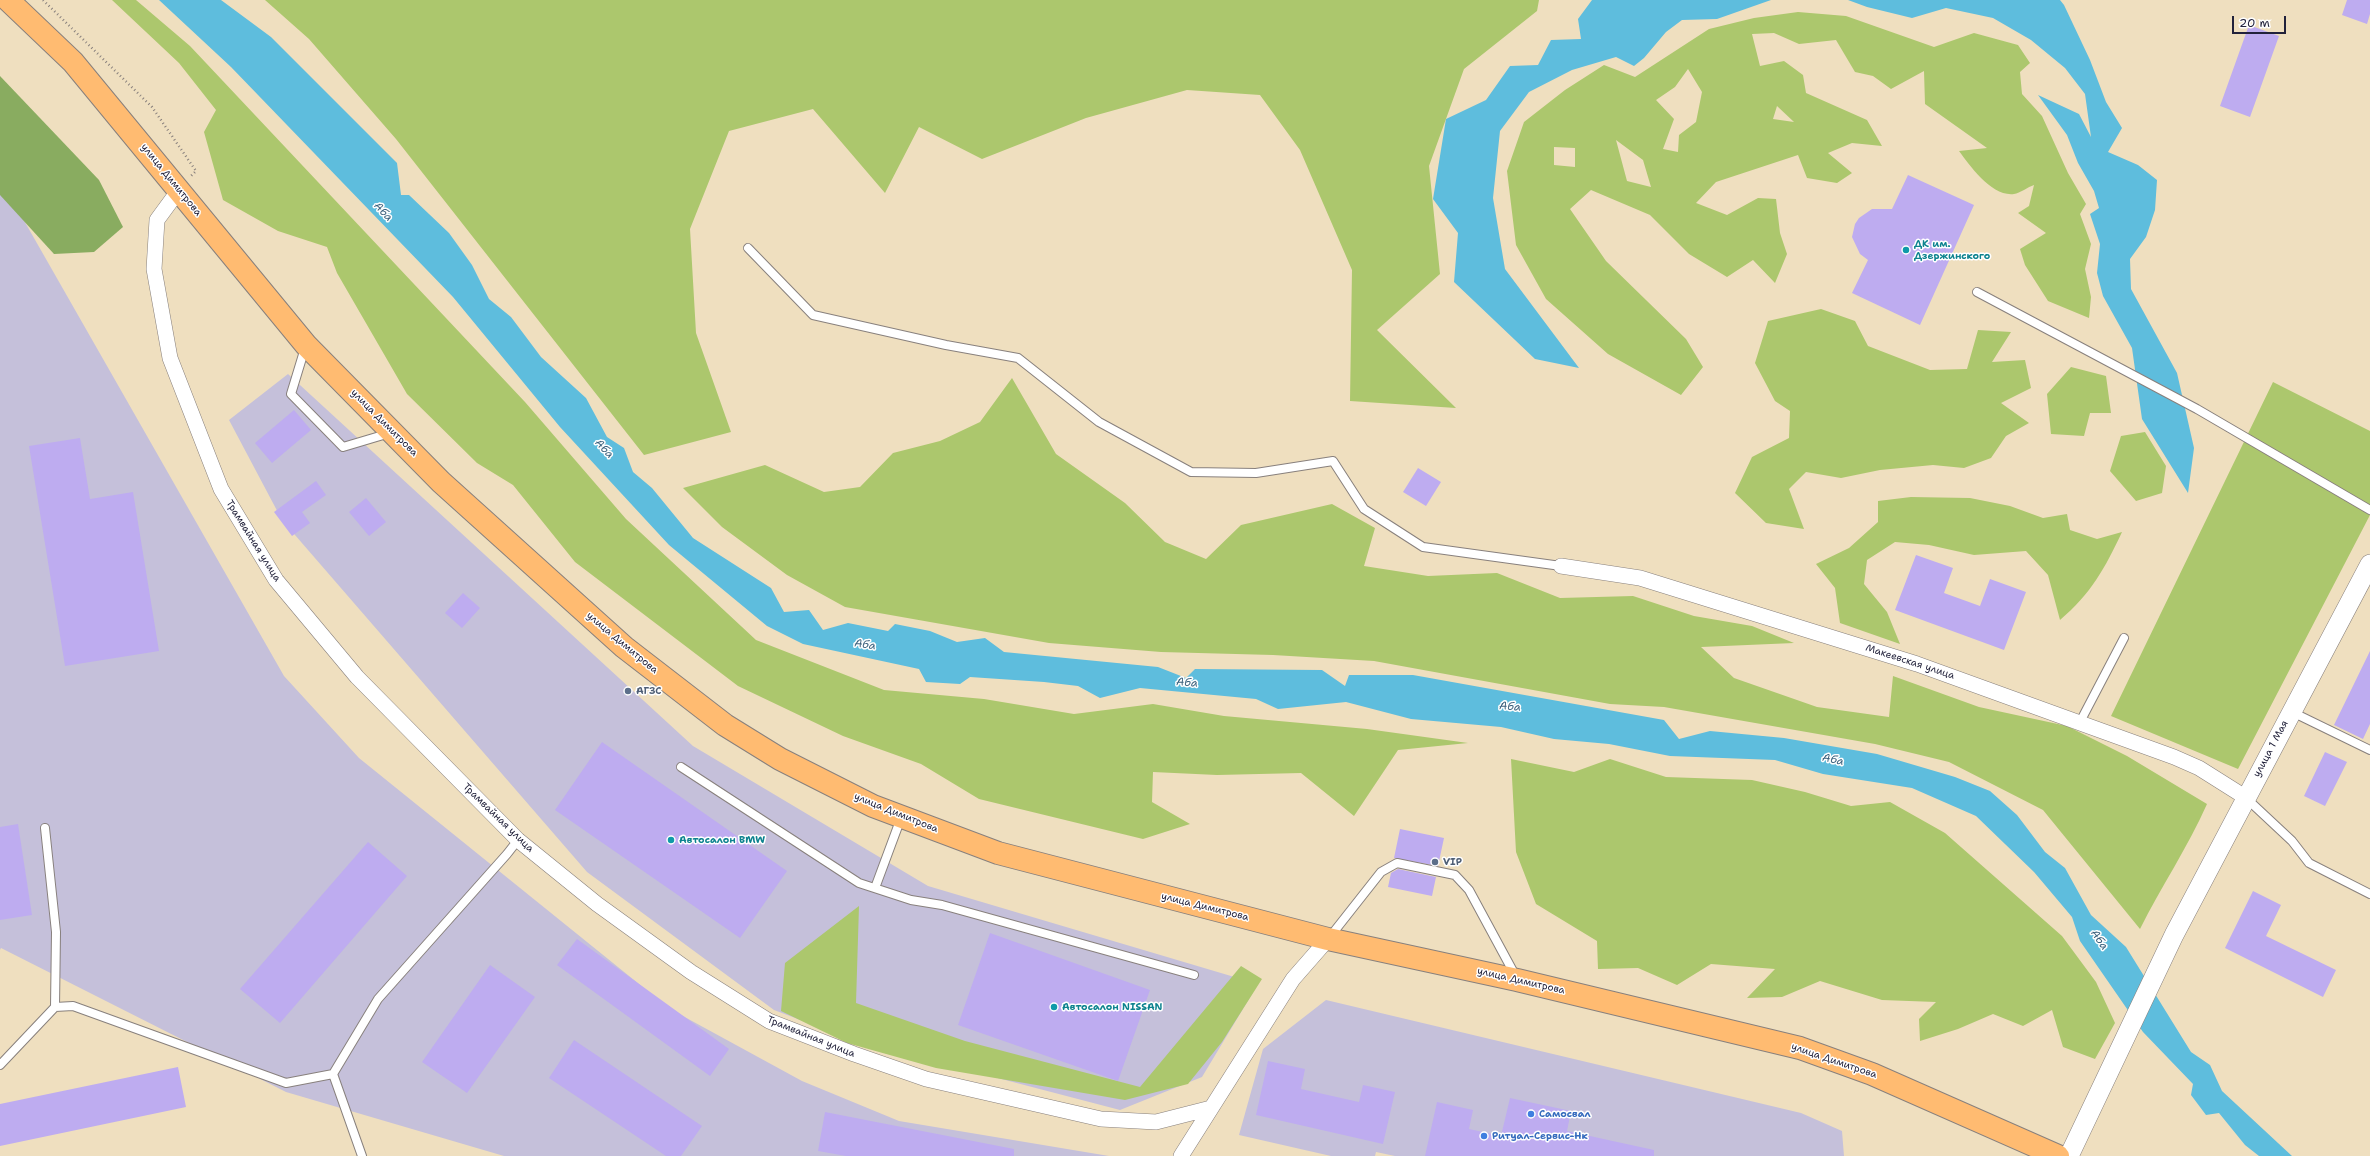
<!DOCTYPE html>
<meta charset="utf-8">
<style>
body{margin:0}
#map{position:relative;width:2370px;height:1156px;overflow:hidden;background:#efdfbf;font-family:"Shantell Sans",sans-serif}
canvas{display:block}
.scale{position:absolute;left:2232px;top:16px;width:54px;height:18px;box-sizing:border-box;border:2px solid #22223b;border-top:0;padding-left:5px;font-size:12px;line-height:14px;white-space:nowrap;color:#22223b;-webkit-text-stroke:3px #fff;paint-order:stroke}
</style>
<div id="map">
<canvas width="2370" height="1156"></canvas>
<div class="scale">20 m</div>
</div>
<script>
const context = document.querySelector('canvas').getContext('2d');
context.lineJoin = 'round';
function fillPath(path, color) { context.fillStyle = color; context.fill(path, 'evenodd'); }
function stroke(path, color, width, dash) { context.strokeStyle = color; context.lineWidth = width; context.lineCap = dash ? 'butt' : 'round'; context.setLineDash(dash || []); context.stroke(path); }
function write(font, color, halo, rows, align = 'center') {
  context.font = font + ' "Shantell Sans",sans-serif'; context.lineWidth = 3; context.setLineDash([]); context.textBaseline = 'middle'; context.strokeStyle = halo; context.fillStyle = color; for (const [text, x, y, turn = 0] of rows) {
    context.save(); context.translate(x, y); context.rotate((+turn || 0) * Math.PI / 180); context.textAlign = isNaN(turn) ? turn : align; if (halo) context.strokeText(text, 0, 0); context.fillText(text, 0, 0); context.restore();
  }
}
const industrial = new Path2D(`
 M 0,190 L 22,217 L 284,676 L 359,758 L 670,1009 L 802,1081 L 899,1121 L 1109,1156 L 504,1156 L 286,1092 L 1,948 L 0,950 Z
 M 288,374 L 693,746 L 928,886 L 1258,984 L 1202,1077 L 1120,1110 L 856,1041 L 774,1010 L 587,872 L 282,520 L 229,420 Z
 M 1326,1000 L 1801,1113 L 1842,1131 L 1844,1156 L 1395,1156 L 1376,1152 L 1375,1156 L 1331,1156 L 1239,1135 L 1263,1049 Z`);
const green = new Path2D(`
 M 112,0 L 136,0 L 190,46 L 525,402 L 626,519 L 756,640 L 884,690 L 984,699 L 1074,714 L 1153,704 L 1224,716 L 1367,729 L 1468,743 L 1398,750 L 1354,816 L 1301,773 L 1217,775 L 1153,772 L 1152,802 L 1190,824 L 1143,839 L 979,799 L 921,764 L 843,736 L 738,686 L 575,562 L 513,485 L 477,463 L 407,394 L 337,273 L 327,247 L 278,231 L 223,200 L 204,132 L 216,110 L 179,63 Z
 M 265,0 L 1539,0 L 1537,11 L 1464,69 L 1429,166 L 1440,274 L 1377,330 L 1456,408 L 1350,401 L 1352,270 L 1300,150 L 1260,95 L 1187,90 L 1086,118 L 982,159 L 919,127 L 885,193 L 813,109 L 729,131 L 690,229 L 696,333 L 731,432 L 644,455 L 396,139 L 309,39 Z
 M 1798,12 L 1846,16 L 1934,47 L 1974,33 L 2018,45 L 2030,63 L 2020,72 L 2022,94 L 2042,116 L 2068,173 L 2086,204 L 2080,214 L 2091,244 L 2085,269 L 2091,297 L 2089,318 L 2048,301 L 2025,265 L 2020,249 L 2046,233 L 2018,213 L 2029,206 L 2034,185 C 2028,187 2020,193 2014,194 C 1992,197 1970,166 1959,151 L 1987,148 L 1925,104 L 1924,71 L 1891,89 L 1873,76 L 1855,72 L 1836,40 L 1799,44 L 1774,33 L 1752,34 L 1760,66 L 1784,61 L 1803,75 L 1806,93 L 1867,120 L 1882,146 L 1852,143 L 1828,153 L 1852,173 L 1837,183 L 1807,178 L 1798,155 L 1716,182 L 1696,203 L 1727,215 L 1758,198 L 1776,199 L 1780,233 L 1787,254 L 1775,283 L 1753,260 L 1727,277 L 1689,254 L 1650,215 L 1591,190 L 1570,209 L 1606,261 L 1686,339 L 1703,367 L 1681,395 L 1608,354 L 1546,299 L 1516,245 L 1507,171 L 1524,122 L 1565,90 L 1604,65 L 1635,77 L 1709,29 L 1754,18 ZM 1688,69 L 1702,92 L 1696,122 L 1679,135 L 1678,152 L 1663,149 L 1674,119 L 1656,100 L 1675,87 ZM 1777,106 L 1794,122 L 1773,119 ZM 1616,140 L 1643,160 L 1651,187 L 1627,181 ZM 1554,147 L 1575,148 L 1575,167 L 1554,165 Z
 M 1821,309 L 1855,321 L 1868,346 L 1930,370 L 1967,369 L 1978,330 L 2011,332 L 1992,362 L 2025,360 L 2031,388 L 2001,403 L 2029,423 L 2006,436 L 1991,458 L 1964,468 L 1933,465 L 1880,470 L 1841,478 L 1806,472 L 1789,489 L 1804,529 L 1766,523 L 1735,493 L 1752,457 L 1789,438 L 1790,411 L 1775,401 L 1755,363 L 1768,321 Z
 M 2071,367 L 2106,376 L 2111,413 L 2090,413 L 2084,436 L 2051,434 L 2047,394 Z
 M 1012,378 L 1056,454 L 1125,503 L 1165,542 L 1206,559 L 1241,525 L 1332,504 L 1375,528 L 1364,566 L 1428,576 L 1497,573 L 1560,598 L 1633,596 L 1694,616 L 1752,626 L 1794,643 L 1701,647 L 1734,678 L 1817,707 L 1889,717 L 1893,676 L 1979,707 L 2067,726 L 2127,756 L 2207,804 C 2188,847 2161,887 2140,929 L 2043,810 L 1949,762 L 1875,744 L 1664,707 L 1610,704 L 1374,661 L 1273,655 L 1161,652 L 1049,643 L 845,607 L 787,575 L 722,527 L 683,488 L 765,465 L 824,492 L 860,487 L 893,453 L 940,441 L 980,422 Z
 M 2273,382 L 2370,431 L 2370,515 L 2238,769 L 2111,716 Z
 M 2145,432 L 2166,466 L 2162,493 L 2136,501 L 2110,471 L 2121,436 Z
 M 1911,497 L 1970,498 L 2010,506 L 2043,518 L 2067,514 L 2070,530 L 2097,539 L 2122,532 C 2105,568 2091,594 2060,620 L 2048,575 L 2026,551 L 1974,555 L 1929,545 L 1895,542 L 1867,560 L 1864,584 L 1887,612 L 1900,644 L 1840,623 L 1835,588 L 1816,564 L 1849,548 L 1878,522 L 1878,501 Z
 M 1511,759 L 1574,772 L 1610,759 L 1666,777 L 1752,780 L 1805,792 L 1851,806 L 1890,802 L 1945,833 L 2062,936 L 2096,982 L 2115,1023 L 2095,1059 L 2063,1047 L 2052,1010 L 2023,1026 L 1993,1014 L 1958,1029 L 1920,1041 L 1919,1019 L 1936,1002 L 1882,1000 L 1820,981 L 1782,997 L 1747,998 L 1775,969 L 1711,964 L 1677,985 L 1638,968 L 1598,969 L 1597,941 L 1536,904 L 1516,852 Z
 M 859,906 L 856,1003 L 965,1041 L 1140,1087 L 1241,966 L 1262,979 L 1222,1042 L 1188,1084 L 1125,1100 L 936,1068 L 847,1043 L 781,1011 L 785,963 Z`);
const forest = new Path2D(`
 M 0,76 L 99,180 L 123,227 L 94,252 L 54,254 L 0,195 Z`);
const water = new Path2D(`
 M 159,0 L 221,0 L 271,37 L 397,163 L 401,195 L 409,195 L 449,233 L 472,265 L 489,299 L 511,317 L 541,357 L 586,398 L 607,437 L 624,448 L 633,472 L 652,488 L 693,538 L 771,588 L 784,612 L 809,610 L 823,630 L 848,623 L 888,631 L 895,624 L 930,631 L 957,642 L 985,638 L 1004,652 L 1158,667 L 1186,678 L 1195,669 L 1322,670 L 1345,686 L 1349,675 L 1413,675 L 1664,720 L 1679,739 L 1710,731 L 1784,738 L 1877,754 L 1955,777 L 1990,791 L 2017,815 L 2045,852 L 2065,868 L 2091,915 L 2126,947 L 2191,1052 L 2210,1065 L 2222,1091 L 2292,1156 L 2259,1156 L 2245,1145 L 2219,1113 L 2206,1115 L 2191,1095 L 2193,1084 L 2143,1032 L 2080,941 L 2072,917 L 2034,872 L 1976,816 L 1912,788 L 1823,774 L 1775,760 L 1670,756 L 1609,744 L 1554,739 L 1501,727 L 1411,719 L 1346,702 L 1278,709 L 1256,699 L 1140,688 L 1100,698 L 1078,686 L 1044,682 L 970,677 L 960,684 L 926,682 L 919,669 L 803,644 L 767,626 L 669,545 L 560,427 L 453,297 L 231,67 Z
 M 1592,0 L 1771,0 L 1717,19 L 1682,20 L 1666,32 L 1644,58 L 1634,66 L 1616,57 L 1572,70 L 1529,92 L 1500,131 L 1493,198 L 1505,269 L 1579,368 L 1535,359 L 1454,282 L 1458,233 L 1433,199 L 1446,119 L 1486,100 L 1510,66 L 1538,65 L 1551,40 L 1581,39 L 1578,19 Z
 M 1848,0 L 2060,0 L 2064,5 L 2090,60 L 2106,102 L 2122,128 L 2108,152 L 2138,165 L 2157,180 L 2155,210 L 2146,237 L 2130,259 L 2131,289 L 2177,373 L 2194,448 L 2188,493 L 2142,419 L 2132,348 L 2103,296 L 2097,273 L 2100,244 L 2090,214 L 2099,208 L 2094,191 L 2078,163 L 2067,135 L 2038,95 L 2079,114 L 2091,137 L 2085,94 L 2065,68 L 2031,40 L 1993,18 L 1946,8 L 1912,18 L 1867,7 Z`);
const building = new Path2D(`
 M 2347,0 L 2370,0 L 2370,14 L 2367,24 L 2342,15 Z
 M 2249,25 L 2279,36 L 2250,117 L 2220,106 Z
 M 1908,175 L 1974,205 L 1920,325 L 1852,293 L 1868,260 L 1860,254 L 1852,237 L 1855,224 L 1859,218 L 1872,209 L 1892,209 Z
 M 294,410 L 311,430 L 272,463 L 255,443 Z
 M 80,438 L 90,499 L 133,492 L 159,651 L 65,666 L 29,446 Z
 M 1418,468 L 1441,482 L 1426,506 L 1403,492 Z
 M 316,481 L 326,495 L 302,512 L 310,523 L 292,536 L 274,512 Z
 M 366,498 L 386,522 L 369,536 L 349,512 Z
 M 1916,555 L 1953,568 L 1944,593 L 1980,606 L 1990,579 L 2026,592 L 2004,650 L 1895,610 Z
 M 463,593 L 480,608 L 462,628 L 445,613 Z
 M 2370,651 L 2370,724 L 2363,739 L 2334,725 Z
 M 602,742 L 787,871 L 740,938 L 555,810 Z
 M 2325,752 L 2347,762 L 2325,806 L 2304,796 Z
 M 18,824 L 32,915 L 0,920 L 0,827 Z
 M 1400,829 L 1444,838 L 1438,866 L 1394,858 Z
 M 368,842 L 407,876 L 280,1023 L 240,989 Z
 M 1398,869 L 1436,877 L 1432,896 L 1388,887 L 1391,873 Z
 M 2253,891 L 2281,905 L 2266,936 L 2336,970 L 2323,997 L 2225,948 Z
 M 990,933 L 1150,990 L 1118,1081 L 958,1025 Z
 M 577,939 L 729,1049 L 710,1076 L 557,965 Z
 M 490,965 L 535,997 L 467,1093 L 422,1062 Z
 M 574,1040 L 702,1126 L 681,1156 L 666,1156 L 549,1078 Z
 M 1268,1061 L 1305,1069 L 1301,1089 L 1359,1102 L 1363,1085 L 1395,1092 L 1383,1144 L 1256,1115 Z
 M 178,1067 L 186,1107 L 0,1146 L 0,1104 Z
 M 1510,1098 L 1571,1111 L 1567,1131 L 1654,1150 L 1654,1156 L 1425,1156 L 1437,1102 L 1473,1110 L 1469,1129 L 1501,1136 Z
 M 825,1112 L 1014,1149 L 1014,1156 L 846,1156 L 818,1151 Z`);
const path = new Path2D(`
 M 43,0 L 152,107 L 196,171 L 191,176`);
const service = new Path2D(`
 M 748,248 L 813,315 L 946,345 L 1018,358 L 1099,422 L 1191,472 L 1256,473 L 1333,461 L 1364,509 L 1423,547 L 1561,566
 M 1977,292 L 2197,409 L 2370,510
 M 305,348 L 291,394 L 343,447 L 390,433
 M 2292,712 L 2370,750
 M 2080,722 L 2124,638
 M 681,767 L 859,883 L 911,900 L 942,905 L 1194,975
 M 2246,798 L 2292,841 L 2309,863 L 2370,894
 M 875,888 L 901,818
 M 1329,938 L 1381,872 L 1397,863 L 1455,875 L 1469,890 L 1515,975
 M 55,1007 L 73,1006 L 286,1083 L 333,1074 L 362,1156
 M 0,1065 L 55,1007 L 56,932 L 45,828
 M 333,1074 L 378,999 L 507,854 L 518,840`);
const minor = new Path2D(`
 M 179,190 L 157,220 L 154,269 L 170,358 L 221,489 L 276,580 L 357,677 L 518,840 L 597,904 L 691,972 L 769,1021 L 854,1054 L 926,1079 L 1101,1119 L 1156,1122 L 1211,1108
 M 1561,566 L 1640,578 L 1917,664 L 2174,757 L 2199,768 L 2245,797
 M 1181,1156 L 1293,979 L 1328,939`);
const tertiary = new Path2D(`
 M 2069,1156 L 2174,935 L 2370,564`);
const primary = new Path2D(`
 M 8,0 L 73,62 L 306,345 L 441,482 L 624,647 L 725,725 L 780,759 L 873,806 L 998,853 L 1328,939 L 1517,980 L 1800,1048 L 1872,1074 L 2058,1156`);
const markers = [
 [1906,250,4,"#0f9aa8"],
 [628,691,4,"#5c6f8a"],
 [671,840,4,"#0f9aa8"],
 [1435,862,4,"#5c6f8a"],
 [1054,1007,4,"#0f9aa8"],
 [1531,1114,4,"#3f7fe0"],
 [1484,1136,4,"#3f7fe0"]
];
const streetNames = [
 ["улица Димитрова",171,180,51],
 ["улица Димитрова",384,423,45],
 ["Трамвайная улица",253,541,58],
 ["улица Димитрова",622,643,40],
 ["Макеевская улица",1910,662,18],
 ["улица 1 Мая",2271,749,-62],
 ["улица Димитрова",896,813,22],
 ["Трамвайная улица",498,818,44],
 ["улица Димитрова",1205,907,14],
 ["улица Димитрова",1521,981,13],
 ["Трамвайная улица",811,1037,22],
 ["улица Димитрова",1834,1061,19]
];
const cultureNames = [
 ["ДК им.",1914,244],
 ["Дзержинского",1914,256],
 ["Автосалон BMW",679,840],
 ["Автосалон NISSAN",1062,1007]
];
const serviceNames = [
 ["АГЗС",636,691],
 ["VIP",1443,862]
];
const shopNames = [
 ["Самосвал",1539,1114],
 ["Ритуал-Сервис-Нк",1492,1136]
];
const waterNames = [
 ["Аба",383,212,47],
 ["Аба",604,449,47],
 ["Аба",865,645,8],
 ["Аба",1187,683,4],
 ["Аба",1510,707,4],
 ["Аба",1833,760,12],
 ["Аба",2099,940,55]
];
fillPath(industrial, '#c5c0da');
fillPath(green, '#acc76d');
fillPath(forest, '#89ac60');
fillPath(water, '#5ebddd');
fillPath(building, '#beacf0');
stroke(service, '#88807d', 10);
stroke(minor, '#88807d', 16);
stroke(tertiary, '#88807d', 20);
stroke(primary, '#88807d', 24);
stroke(path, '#88807d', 2.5, [1, 3]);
stroke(service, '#fff', 8);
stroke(minor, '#fff', 15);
stroke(tertiary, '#fff', 19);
stroke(primary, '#ffbb71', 22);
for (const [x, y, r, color] of markers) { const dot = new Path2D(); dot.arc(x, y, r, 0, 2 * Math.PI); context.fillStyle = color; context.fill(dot); stroke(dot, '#fff', 1.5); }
write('10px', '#22223b', '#fff', streetNames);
write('bold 10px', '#0d838f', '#fff', cultureNames, 'left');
write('bold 10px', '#4e5e75', '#fff', serviceNames, 'left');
write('bold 10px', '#366cbe', '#fff', shopNames, 'left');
write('italic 11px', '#3a607c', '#fff', waterNames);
</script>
